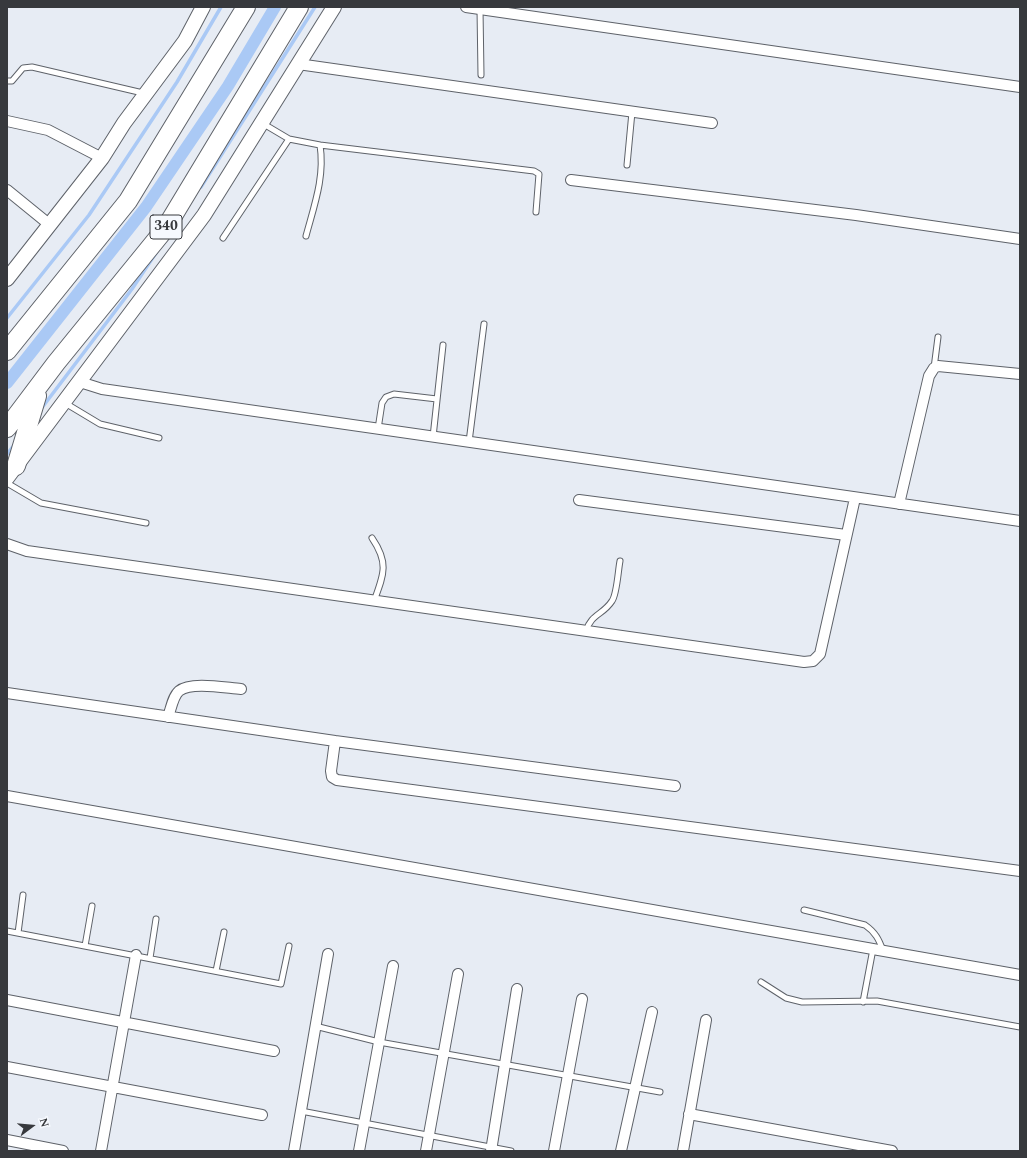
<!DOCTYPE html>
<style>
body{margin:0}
#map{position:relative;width:1027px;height:1158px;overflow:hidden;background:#e7ecf4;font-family:Spectral,serif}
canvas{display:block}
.frame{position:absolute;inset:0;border:8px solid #37393d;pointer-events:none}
.north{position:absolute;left:12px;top:1106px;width:40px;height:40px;-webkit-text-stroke:3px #f6f9fe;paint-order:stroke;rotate:74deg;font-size:11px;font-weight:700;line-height:16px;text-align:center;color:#37393d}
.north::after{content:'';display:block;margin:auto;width:14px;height:18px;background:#37393d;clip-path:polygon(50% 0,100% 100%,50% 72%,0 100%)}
</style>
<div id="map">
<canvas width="1027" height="1158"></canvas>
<div class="frame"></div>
<div class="north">N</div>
</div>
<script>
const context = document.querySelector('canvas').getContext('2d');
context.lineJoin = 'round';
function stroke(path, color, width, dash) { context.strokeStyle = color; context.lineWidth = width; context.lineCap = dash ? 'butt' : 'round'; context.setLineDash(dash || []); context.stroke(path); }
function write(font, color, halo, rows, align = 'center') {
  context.font = font + ' Spectral,serif'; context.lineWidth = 4; context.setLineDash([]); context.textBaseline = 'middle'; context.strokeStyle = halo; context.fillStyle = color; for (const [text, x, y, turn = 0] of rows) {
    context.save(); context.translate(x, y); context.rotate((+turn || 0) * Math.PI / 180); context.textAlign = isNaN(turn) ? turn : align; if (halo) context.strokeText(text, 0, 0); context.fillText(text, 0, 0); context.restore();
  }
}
const stream = new Path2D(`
 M 201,187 L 315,7
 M 7,318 L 89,215 L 177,82 L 221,7
 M 41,409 L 132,289 L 156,253
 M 7,454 L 15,444`);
const canal = new Path2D(`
 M 7,383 L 146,207 L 228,86 L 275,7`);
const lane = new Path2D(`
 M 480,9 L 481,75
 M 7,81 L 12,81 L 23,68 L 32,67 L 143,93
 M 262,123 L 289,139 L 320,145 C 325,177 314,206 306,236
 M 320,145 L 534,171 L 539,174 L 536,212
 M 627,165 L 632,112
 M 223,238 L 289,139
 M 934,368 L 938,337
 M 65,403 L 100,424 L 159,438
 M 378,429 L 382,403 L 386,397 L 394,394 L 437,399
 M 433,437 L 443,345
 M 469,442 L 484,324
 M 7,483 L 41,503 L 146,523
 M 372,538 C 389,563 384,574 374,601
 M 586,631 C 591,614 603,615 612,601 C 617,594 618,571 620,561
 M 804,910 L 865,925 C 875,932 879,939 883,951
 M 7,931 L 281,984 L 289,946
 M 18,933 L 23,895
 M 85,946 L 92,906
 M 150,958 L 156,919
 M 216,971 L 224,932
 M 761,982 L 786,998 L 802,1002 L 877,1001 L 1020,1027
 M 863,1002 L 873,949
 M 315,1026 L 379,1042 L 660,1092
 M 301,1111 L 511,1151`);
const street = new Path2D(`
 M 466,7 L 1020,87
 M 298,64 L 712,123
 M 7,121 L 48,130 L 102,158
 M 571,180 L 856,215 L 1020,239
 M 7,190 L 50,225
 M 83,383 L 102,389 L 1020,521
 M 579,500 L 846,535
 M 899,504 L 929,376 L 934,368 L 938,366 L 1020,374
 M 7,544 L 27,551 L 804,662 L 813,661 L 820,654 L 855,498
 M 7,693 L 335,741 L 331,771 L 332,777 L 337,780 L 1020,871
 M 168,717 C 171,709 173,696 179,691 C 191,681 226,688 241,689
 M 335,741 L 675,786
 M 7,796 L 1020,975
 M 7,1000 L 274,1051
 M 7,1067 L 262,1115
 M 689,1114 L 892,1151
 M 7,1140 L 63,1151
 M 101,1151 L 136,955
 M 294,1151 L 328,954
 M 359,1151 L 393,966
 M 426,1151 L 458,974
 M 491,1151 L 517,989
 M 554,1151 L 582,999
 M 621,1151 L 652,1012
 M 683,1151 L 706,1020`);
const secondary = new Path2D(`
 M 7,279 L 102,158 L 124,123 L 185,41 L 203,7
 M 7,478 L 204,215 L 334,7`);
const highway = new Path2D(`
 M 7,351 L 128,201 L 246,7
 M 7,428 L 56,363 L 165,229 L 299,7
 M 16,466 L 37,396`);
const shields = [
 [166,227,32]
];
const shieldNames = [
 ["340",166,227]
];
stroke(stream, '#aac9f5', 3.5);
stroke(canal, '#aac9f5', 12);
stroke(lane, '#5e6269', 7);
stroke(street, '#5e6269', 12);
stroke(secondary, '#5e6269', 16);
stroke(highway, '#5e6269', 20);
stroke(lane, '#fff', 5);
stroke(street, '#fff', 10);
stroke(secondary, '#fff', 14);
stroke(highway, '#fff', 18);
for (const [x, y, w] of shields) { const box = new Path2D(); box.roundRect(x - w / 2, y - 12, w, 24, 3); context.fillStyle = '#f6f9fe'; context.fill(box); stroke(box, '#37393d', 1); }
write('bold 14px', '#37393d', null, shieldNames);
</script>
